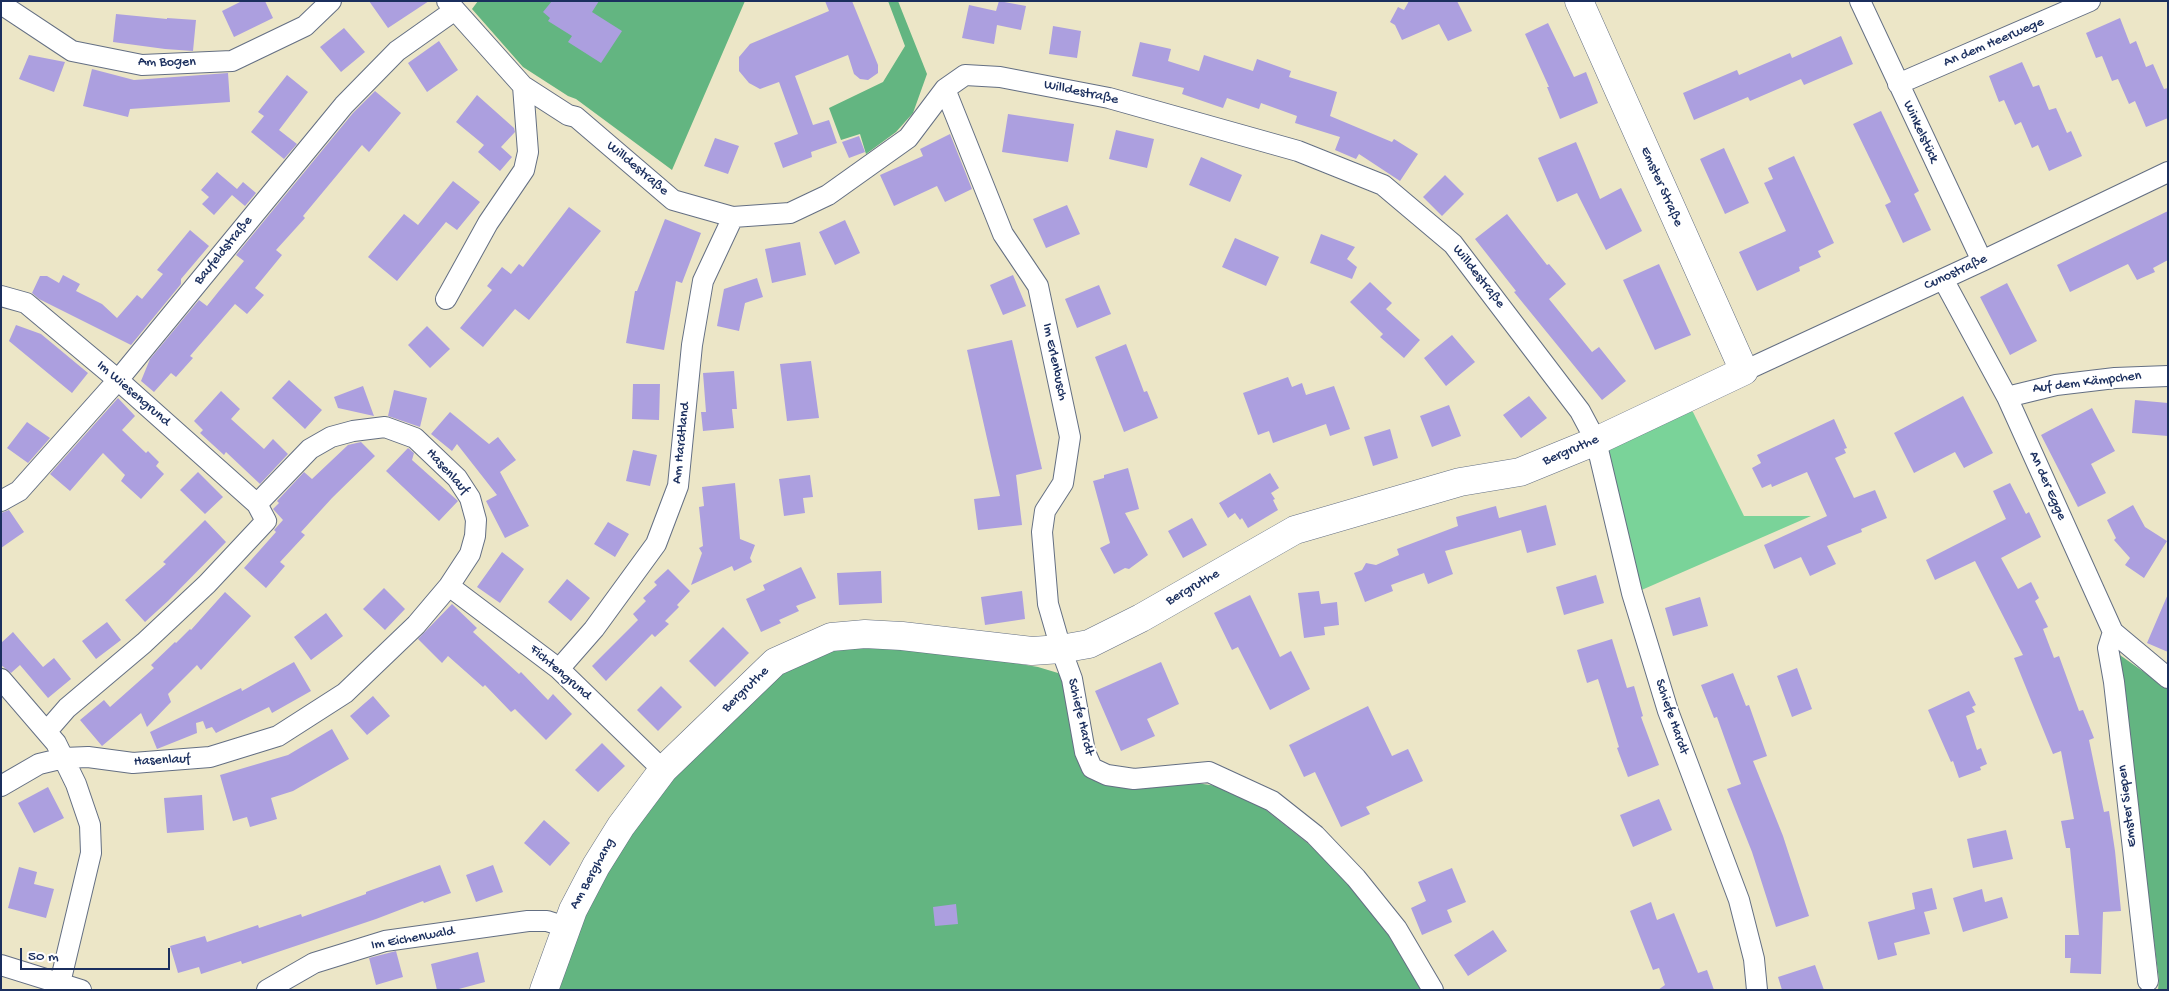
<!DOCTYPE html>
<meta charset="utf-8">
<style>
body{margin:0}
#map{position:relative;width:2169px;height:991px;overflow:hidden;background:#ece6c7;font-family:"Gochi Hand",sans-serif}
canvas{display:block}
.frame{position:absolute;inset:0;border:2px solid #1b2f5e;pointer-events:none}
.scale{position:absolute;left:20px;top:948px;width:150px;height:22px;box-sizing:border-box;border:2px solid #1b2f5e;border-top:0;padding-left:6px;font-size:15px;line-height:18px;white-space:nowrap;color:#1b2f5e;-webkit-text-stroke:4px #fff;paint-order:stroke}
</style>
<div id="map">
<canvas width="2169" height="991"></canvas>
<div class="frame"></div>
<div class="scale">50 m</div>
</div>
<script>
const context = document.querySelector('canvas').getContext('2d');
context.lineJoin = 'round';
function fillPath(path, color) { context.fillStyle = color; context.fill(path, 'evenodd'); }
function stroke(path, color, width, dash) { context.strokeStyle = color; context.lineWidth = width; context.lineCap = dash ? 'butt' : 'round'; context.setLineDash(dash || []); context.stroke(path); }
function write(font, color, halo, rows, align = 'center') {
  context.font = font + ' "Gochi Hand",sans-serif'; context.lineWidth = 4.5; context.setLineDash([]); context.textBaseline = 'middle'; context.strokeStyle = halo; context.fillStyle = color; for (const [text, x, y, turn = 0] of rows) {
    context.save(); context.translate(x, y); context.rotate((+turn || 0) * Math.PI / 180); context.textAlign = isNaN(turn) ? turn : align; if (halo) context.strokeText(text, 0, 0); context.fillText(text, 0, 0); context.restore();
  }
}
const green = new Path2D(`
 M 1679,402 L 1693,412 L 1744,516 L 1811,516 L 1637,592 L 1596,441 Z`);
const forest = new Path2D(`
 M 478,1 L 745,1 L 672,170 L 576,99 L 568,96 L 523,67 L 472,9 Z
 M 888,1 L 898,1 L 927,74 L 913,113 L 896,132 L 866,154 L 860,134 L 841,140 L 829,108 L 883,82 L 905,46 Z
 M 832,645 L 913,646 L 1038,667 L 1058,673 L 1066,678 L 1084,767 L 1224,787 L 1257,803 L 1310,845 L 1353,886 L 1388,930 L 1424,990 L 557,990 L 566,950 L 617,847 L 699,747 L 781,668 Z
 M 2117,653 L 2168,689 L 2168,990 L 2158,990 L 2159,980 Z`);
const building = new Path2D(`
 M 242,1 L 265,1 L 273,18 L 234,37 L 222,11 Z
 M 369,1 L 429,1 L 388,28 Z
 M 552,1 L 599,1 L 592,12 L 622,31 L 601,63 L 568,42 L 572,36 L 548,21 L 550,18 L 543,12 Z
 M 825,1 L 852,1 L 878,65 L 878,73 L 868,80 L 860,79 L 854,74 L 848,55 L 795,76 L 813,125 L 829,120 L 837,143 L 811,152 L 812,157 L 783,168 L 774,143 L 798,134 L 779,82 L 760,89 L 749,83 L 739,71 L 739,57 L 750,44 L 829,11 Z
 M 999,1 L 1026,6 L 1021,30 L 997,25 L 994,44 L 962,38 L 969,5 L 996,11 Z
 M 1409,1 L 1457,1 L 1472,31 L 1448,41 L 1439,24 L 1402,40 L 1395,25 L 1390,22 L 1398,7 L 1404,10 Z
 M 116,14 L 167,19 L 167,18 L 196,20 L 193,51 L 165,49 L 113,42 Z
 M 2120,18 L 2130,44 L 2136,41 L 2146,67 L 2153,64 L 2164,89 L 2168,88 L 2168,118 L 2146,127 L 2135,101 L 2129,104 L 2118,79 L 2112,81 L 2102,56 L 2096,58 L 2086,33 Z
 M 1548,23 L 1574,77 L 1586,72 L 1598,103 L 1560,119 L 1547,87 L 1549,87 L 1525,34 Z
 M 1053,26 L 1081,31 L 1077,58 L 1049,54 Z
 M 344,28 L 365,52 L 341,72 L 320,47 Z
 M 1841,36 L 1853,64 L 1804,85 L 1801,79 L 1750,101 L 1748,97 L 1694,120 L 1683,93 L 1737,70 L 1739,75 L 1790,53 L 1792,58 Z
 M 439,41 L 458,70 L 427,92 L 408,63 Z
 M 1140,42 L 1171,49 L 1168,61 L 1199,71 L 1204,55 L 1253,71 L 1257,59 L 1291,71 L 1289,77 L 1337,92 L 1330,116 L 1392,142 L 1394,139 L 1418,154 L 1400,181 L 1359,154 L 1356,159 L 1335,150 L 1340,137 L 1295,123 L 1297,116 L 1261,103 L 1259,109 L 1227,98 L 1223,108 L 1182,94 L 1184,88 L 1132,76 Z
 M 29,55 L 65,62 L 54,92 L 19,79 Z
 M 2022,62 L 2033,87 L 2039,85 L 2049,110 L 2056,108 L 2067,133 L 2071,131 L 2082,156 L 2049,171 L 2038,145 L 2032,148 L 2021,122 L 2015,125 L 2004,100 L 1999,102 L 1989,76 Z
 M 92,69 L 134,80 L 228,73 L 230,102 L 130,109 L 128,117 L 83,106 Z
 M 287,75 L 308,92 L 279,130 L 297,144 L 284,159 L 251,132 L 264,116 L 258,112 Z
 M 375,91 L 401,113 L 369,152 L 362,145 L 303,216 L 305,218 L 276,250 L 282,255 L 255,288 L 264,295 L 247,314 L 235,304 L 190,356 L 193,358 L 176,377 L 171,373 L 154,392 L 141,381 L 150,359 L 199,300 L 207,306 L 219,291 L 244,261 L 236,255 L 353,113 Z
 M 477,95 L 514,128 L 515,132 L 501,147 L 512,157 L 500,171 L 478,152 L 484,145 L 456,122 Z
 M 1881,111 L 1919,191 L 1914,194 L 1931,230 L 1903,243 L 1885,205 L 1891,202 L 1853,124 Z
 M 1008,114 L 1074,124 L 1068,162 L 1002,152 Z
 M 1116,130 L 1154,139 L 1147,168 L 1109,159 Z
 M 950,134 L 972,189 L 945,202 L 937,186 L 894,206 L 880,175 L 923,156 L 920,149 Z
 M 859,136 L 865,152 L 849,158 L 842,142 Z
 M 715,138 L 739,146 L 728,174 L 704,166 Z
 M 1576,142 L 1600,199 L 1621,188 L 1642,231 L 1606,250 L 1577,193 L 1557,202 L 1538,158 Z
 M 1724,148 L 1749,203 L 1725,214 L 1700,159 Z
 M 1794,156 L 1834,243 L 1818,251 L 1821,257 L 1799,267 L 1800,271 L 1757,291 L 1739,252 L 1786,231 L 1764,183 L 1773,179 L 1768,168 Z
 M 1201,157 L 1242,175 L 1230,202 L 1189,185 Z
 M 217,172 L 237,189 L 243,182 L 256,193 L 245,206 L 232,195 L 214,215 L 202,204 L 209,197 L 201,190 Z
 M 1445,175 L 1464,194 L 1442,216 L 1423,197 Z
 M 453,181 L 480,202 L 457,230 L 446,222 L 397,281 L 368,257 L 404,214 L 418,225 Z
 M 1067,205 L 1080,234 L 1046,248 L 1033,219 Z
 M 569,207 L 601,231 L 529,320 L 515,309 L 483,347 L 460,328 L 492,290 L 487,286 L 502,267 L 511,274 L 519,264 L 523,267 Z
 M 2168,211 L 2168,260 L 2153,268 L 2155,272 L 2137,280 L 2128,264 L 2070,292 L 2057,265 Z
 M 1507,214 L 1547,265 L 1549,264 L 1566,284 L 1549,299 L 1592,352 L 1599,347 L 1626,381 L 1602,400 L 1514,292 L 1516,291 L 1475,239 Z
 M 665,219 L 701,233 L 682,283 L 676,281 L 664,350 L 626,343 L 635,291 L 637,291 Z
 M 845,220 L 860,253 L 835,265 L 819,232 Z
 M 190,230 L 209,246 L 181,279 L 181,284 L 131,345 L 39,299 L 32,293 L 40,276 L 47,276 L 59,283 L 63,275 L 80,284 L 76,291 L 102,304 L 117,318 L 137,295 L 142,299 L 163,274 L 157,270 Z
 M 1321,234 L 1355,247 L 1347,259 L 1357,267 L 1352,279 L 1310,263 Z
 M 1235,238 L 1279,257 L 1266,286 L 1222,267 Z
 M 800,242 L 806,275 L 772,283 L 765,249 Z
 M 1659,264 L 1691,335 L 1655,350 L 1623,280 Z
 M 1013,275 L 1026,306 L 1003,315 L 990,285 Z
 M 757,278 L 763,297 L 745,303 L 739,331 L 717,326 L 724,289 Z
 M 1370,282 L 1392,303 L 1386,309 L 1420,340 L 1404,358 L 1380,337 L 1383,334 L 1350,302 Z
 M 2007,283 L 2037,341 L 2010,355 L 1980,297 Z
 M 1099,285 L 1111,314 L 1077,328 L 1065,299 Z
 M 16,325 L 41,334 L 88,373 L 72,393 L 9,341 Z
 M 427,326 L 450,349 L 430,368 L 408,345 Z
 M 1452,335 L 1475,362 L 1446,386 L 1424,358 Z
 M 1012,340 L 1042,469 L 1016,475 L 1022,525 L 978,530 L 974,499 L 1000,496 L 967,350 Z
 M 1126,344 L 1144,392 L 1147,391 L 1158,418 L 1124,432 L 1095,357 Z
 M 811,361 L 819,418 L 787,421 L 780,364 Z
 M 734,371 L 737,409 L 732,409 L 734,428 L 703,431 L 701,412 L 706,412 L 703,373 Z
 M 1288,377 L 1292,387 L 1302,383 L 1306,395 L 1334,386 L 1350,429 L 1330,436 L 1326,424 L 1273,443 L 1269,431 L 1258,435 L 1243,393 Z
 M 289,380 L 322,410 L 305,429 L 272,398 Z
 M 633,384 L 660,384 L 659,420 L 632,419 Z
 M 363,386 L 374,416 L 338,408 L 334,397 Z
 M 394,390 L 427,398 L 420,427 L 388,416 Z
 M 221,391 L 240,409 L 231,419 L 264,449 L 273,439 L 288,454 L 260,484 L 226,452 L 224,455 L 200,433 L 203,430 L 194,421 Z
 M 1529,396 L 1547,418 L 1521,438 L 1503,415 Z
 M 1963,396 L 1993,453 L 1964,468 L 1955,452 L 1914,473 L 1894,433 Z
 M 118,398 L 135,416 L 122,430 L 146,453 L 148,451 L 159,462 L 156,466 L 164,474 L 141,499 L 121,481 L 125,475 L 103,453 L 70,491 L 50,474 Z
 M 2135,400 L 2168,403 L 2168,436 L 2132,433 Z
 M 1449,405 L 1461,436 L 1432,447 L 1420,416 Z
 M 2092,408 L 2115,451 L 2091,464 L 2106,493 L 2078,507 L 2041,435 Z
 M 450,412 L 489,444 L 498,437 L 516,460 L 500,472 L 529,526 L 505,538 L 486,501 L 497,495 L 457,444 L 452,451 L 431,434 Z
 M 1834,419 L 1847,448 L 1844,449 L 1846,453 L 1835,458 L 1854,498 L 1875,490 L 1887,518 L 1861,529 L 1862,532 L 1827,546 L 1836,564 L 1810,576 L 1801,557 L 1774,569 L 1764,545 L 1827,516 L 1807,472 L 1772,487 L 1771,484 L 1762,488 L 1752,468 L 1761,463 L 1757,455 Z
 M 27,422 L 50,438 L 28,463 L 7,448 Z
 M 1390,429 L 1398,458 L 1373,466 L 1364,437 Z
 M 361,442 L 375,456 L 332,498 L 301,532 L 305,535 L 280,562 L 285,566 L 266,588 L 244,568 L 276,532 L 274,530 L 283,520 L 273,509 L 279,503 L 277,501 L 304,472 L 312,479 L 348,445 Z
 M 408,448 L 414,453 L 412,460 L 458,501 L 439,521 L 386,471 Z
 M 633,450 L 657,455 L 650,486 L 626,481 Z
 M 1128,468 L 1139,509 L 1125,513 L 1148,555 L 1129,569 L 1125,568 L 1114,574 L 1100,548 L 1110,543 L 1093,481 L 1104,478 L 1104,475 Z
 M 198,472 L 223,497 L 205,514 L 180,490 Z
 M 1270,473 L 1279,488 L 1271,493 L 1275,499 L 1273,500 L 1278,510 L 1248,528 L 1242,518 L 1240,520 L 1235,513 L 1228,518 L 1219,503 Z
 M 810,475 L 813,497 L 803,498 L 805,513 L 784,516 L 779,479 Z
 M 735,483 L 740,539 L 755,545 L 750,558 L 752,562 L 734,571 L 732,566 L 691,585 L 702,553 L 699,548 L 703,546 L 699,507 L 704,506 L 702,487 Z
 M 2010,483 L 2026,514 L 2029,512 L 2041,537 L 2001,558 L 2018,589 L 2031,582 L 2039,598 L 2035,601 L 2048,627 L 2043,629 L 2054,658 L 2059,656 L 2079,711 L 2083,710 L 2094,738 L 2089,740 L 2104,812 L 2109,811 L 2115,851 L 2121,911 L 2103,912 L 2101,974 L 2070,973 L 2071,958 L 2065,958 L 2065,935 L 2079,935 L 2070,848 L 2066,848 L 2061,821 L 2074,819 L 2061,751 L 2053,754 L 2014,658 L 2023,655 L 1975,561 L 1935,580 L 1926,560 L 2006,519 L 1993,491 Z
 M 1546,505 L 1556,545 L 1527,553 L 1521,530 L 1445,551 L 1453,574 L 1428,584 L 1424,573 L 1391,585 L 1393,591 L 1365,602 L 1354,573 L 1362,570 L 1366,563 L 1376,565 L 1399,555 L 1397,549 L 1458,526 L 1456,517 L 1496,506 L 1499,518 Z
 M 2133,505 L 2145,527 L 2167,541 L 2144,578 L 2125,565 L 2130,558 L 2114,540 L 2116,538 L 2107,520 Z
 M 9,510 L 24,532 L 1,548 L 1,513 Z
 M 1192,518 L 1207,545 L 1183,558 L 1168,531 Z
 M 205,520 L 226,542 L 168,601 L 145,622 L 125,600 L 166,564 L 163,562 Z
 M 608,522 L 629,534 L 615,557 L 594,544 Z
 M 502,552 L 524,569 L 500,603 L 477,587 Z
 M 801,567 L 816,598 L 796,606 L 799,611 L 779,620 L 781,623 L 761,632 L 746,599 L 765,590 L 763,585 Z
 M 668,569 L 690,591 L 677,605 L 679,607 L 665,621 L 669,624 L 655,637 L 652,634 L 606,681 L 592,666 L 638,620 L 633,614 L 646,601 L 643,598 L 657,585 L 654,582 Z
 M 881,571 L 882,603 L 839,605 L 837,573 Z
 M 1596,575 L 1604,603 L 1564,615 L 1556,587 Z
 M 567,579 L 590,598 L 571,621 L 548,602 Z
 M 384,588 L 405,609 L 385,630 L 363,609 Z
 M 1022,591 L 1025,619 L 985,625 L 981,597 Z
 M 1319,591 L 1321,604 L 1337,602 L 1339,625 L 1324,627 L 1325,635 L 1304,638 L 1298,593 Z
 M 225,592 L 251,616 L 201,670 L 197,665 L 168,694 L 171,702 L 147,727 L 141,713 L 102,746 L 80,720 L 104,700 L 110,707 L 154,668 L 151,665 L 175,642 L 176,643 L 190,629 L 191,630 Z
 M 2168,594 L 2168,652 L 2147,643 Z
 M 1250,595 L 1280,657 L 1291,651 L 1310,689 L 1270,710 L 1238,647 L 1232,650 L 1214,613 Z
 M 1700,597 L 1708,626 L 1673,636 L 1665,608 Z
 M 452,604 L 477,628 L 473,632 L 519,674 L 521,672 L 548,700 L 553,694 L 572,714 L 546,740 L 515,709 L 511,712 L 485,685 L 483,687 L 448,656 L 442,663 L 418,639 Z
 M 326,613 L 343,636 L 311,660 L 294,637 Z
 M 107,622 L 121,640 L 96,659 L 82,641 Z
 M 723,627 L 749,653 L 715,687 L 689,661 Z
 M 13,632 L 43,667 L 54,658 L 71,679 L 48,698 L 20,665 L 11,673 L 1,665 L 1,643 Z
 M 1612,639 L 1627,688 L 1634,686 L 1643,716 L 1641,717 L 1659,765 L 1628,777 L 1617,748 L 1619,747 L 1598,679 L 1587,683 L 1577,650 Z
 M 294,662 L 311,691 L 272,713 L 269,707 L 216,733 L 212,727 L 206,729 L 203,721 L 196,723 L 197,733 L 157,749 L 150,732 L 241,688 L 242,691 Z
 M 1161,662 L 1179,704 L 1147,719 L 1155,736 L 1121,751 L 1095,691 Z
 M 1797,668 L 1812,709 L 1792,717 L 1777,676 Z
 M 1733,673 L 1746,706 L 1749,705 L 1767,756 L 1753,761 L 1783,836 L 1809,916 L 1776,927 L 1752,852 L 1727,789 L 1741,784 L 1717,717 L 1714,718 L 1701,685 Z
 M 661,686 L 682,707 L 658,731 L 637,710 Z
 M 1969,691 L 1976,705 L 1972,707 L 1975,712 L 1966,716 L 1977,750 L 1981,748 L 1987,764 L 1980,767 L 1981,770 L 1959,778 L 1953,761 L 1951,762 L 1928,710 Z
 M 373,696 L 390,716 L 367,735 L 350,716 Z
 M 1368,706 L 1392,756 L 1408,749 L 1423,781 L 1366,807 L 1370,814 L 1341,827 L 1315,772 L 1304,777 L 1289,745 Z
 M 332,729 L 349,759 L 293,791 L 271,798 L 277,819 L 250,827 L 247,817 L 233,821 L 220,775 L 288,755 Z
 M 602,743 L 625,766 L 598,792 L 575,770 Z
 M 48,787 L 64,818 L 34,833 L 18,803 Z
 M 202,795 L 204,830 L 167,833 L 164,798 Z
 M 1659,799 L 1672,830 L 1633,847 L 1620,815 Z
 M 544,820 L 570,843 L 550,866 L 524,843 Z
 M 2006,830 L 2013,859 L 1973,868 L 1967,839 Z
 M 440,865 L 451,893 L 424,903 L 423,901 L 376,919 L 242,964 L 241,961 L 201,974 L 199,967 L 178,973 L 170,946 L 205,936 L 207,942 L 258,925 L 259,928 L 301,914 L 302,917 L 366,894 L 366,892 Z
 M 493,865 L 503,892 L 476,902 L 466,875 Z
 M 19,867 L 37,872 L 34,884 L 54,889 L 46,918 L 8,908 Z
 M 1452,868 L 1466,902 L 1447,910 L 1452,922 L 1422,935 L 1411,908 L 1426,901 L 1418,882 Z
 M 1932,888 L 1937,909 L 1924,912 L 1930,934 L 1894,943 L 1897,955 L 1878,960 L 1868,922 L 1915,909 L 1912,893 Z
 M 1982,889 L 1985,902 L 2002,897 L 2008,918 L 1963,932 L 1953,898 Z
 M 1651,902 L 1657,920 L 1674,913 L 1698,973 L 1707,970 L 1714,990 L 1658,990 L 1665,985 L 1659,968 L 1653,970 L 1630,911 Z
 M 956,904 L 958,924 L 935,926 L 933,907 Z
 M 1493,930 L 1507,951 L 1468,976 L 1454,955 Z
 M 396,951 L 403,977 L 376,985 L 369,958 Z
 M 478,952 L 485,982 L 455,990 L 437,990 L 431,964 Z
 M 1815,965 L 1824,990 L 1782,990 L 1778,977 Z`);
const street = new Path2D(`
 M 447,1 L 523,86 L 568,115 L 576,117 L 673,200 L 733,217 L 790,213 L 828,195 L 908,138 L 945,89 L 965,75 L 1000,77 L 1109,98 L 1298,151 L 1383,185 L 1453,244 L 1580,411 L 1596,441 L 1632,593 L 1668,711 L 1739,900 L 1754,959 L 1757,990
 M 1860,1 L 1982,261
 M 1,4 L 72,51 L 142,65 L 232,61 L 305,26 L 331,1
 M 1898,84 L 2090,1
 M 945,89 L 1003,234 L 1038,286 L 1070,437 L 1063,483 L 1045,511 L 1042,532 L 1048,604 L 1061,649 L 1072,679 L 1085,752 L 1092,768 L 1107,775 L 1134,779 L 1209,772 L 1272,801 L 1315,835 L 1356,878 L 1397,929 L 1433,990
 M 1943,279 L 2007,397 L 2113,632 L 2168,678
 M 1,296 L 26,303 L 118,380 L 257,504
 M 446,299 L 488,223 L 524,170 L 528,152 L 523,86
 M 1744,371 L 1982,261 L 2168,172
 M 2007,397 L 2056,385 L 2115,378 L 2168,376
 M 1,501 L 19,491 L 118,380 L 344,105 L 397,51 L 455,10
 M 449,586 L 559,669 L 663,770
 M 2113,632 L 2108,648 L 2114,682 L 2148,981
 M 559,669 L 594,629 L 656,544 L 678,486 L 692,345 L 703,281 L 733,217
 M 1,679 L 56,743 L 76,784 L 90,825 L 91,853 L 60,983
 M 1,786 L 39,764 L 64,758 L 88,757 L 133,763 L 210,757 L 278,736 L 345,693 L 416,625 L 449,586 L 470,554 L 475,536 L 476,520 L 470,498 L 457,478 L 415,438 L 385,427 L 353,431 L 331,437 L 310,449 L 257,504 L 266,521 L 207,584 L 144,643 L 67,708 L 47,731
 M 1,965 L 81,990
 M 267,990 L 314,963 L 385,941 L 528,921 L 547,921 L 566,927`);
const secondary = new Path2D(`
 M 544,990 L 573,910 L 596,866 L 621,826 L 663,770 L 775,662 L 831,637 L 865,634 L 902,636 L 1032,651 L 1061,649 L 1089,644 L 1141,618 L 1295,530 L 1460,482 L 1520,472 L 1596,441 L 1744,371 L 1579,1`);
const streetNames = [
 ["An dem Heerwege",1994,43,-23],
 ["Am Bogen",167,63],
 ["Willdestraße",1081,93,12],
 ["Winkelstück",1920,132,65],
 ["Willdestraße",637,169,40],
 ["Emster Straße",1661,187,66],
 ["Baufeldstraße",224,251,-51],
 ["Cunostraße",1956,273,-25],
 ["Willdestraße",1478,277,52],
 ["Im Erlenbusch",1054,362,78],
 ["Auf dem Kämpchen",2087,383,-7],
 ["Im Wiesengrund",133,394,41],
 ["Am Hardtland",682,443,-84],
 ["Bergruthe",1571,451,-23],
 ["Hasenlauf",447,472,48],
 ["An der Egge",2047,486,66],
 ["Bergruthe",1193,588,-30],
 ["Fichtengrund",560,673,41],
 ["Bergruthe",746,690,-44],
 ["Schiefe Hardt",1080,717,77],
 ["Schiefe Hardt",1671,717,71],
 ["Hasenlauf",162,761,-3],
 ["Emster Siepen",2128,806,-97],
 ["Am Berghang",593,874,-61],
 ["Im Eichenwald",413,939,-10]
];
fillPath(green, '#7ad399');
fillPath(forest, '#63b581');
fillPath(building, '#ac9fdf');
stroke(street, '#646f83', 22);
stroke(secondary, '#646f83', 29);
stroke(street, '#fff', 20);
stroke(secondary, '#fff', 28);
write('14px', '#1b2f5e', '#fff', streetNames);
</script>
